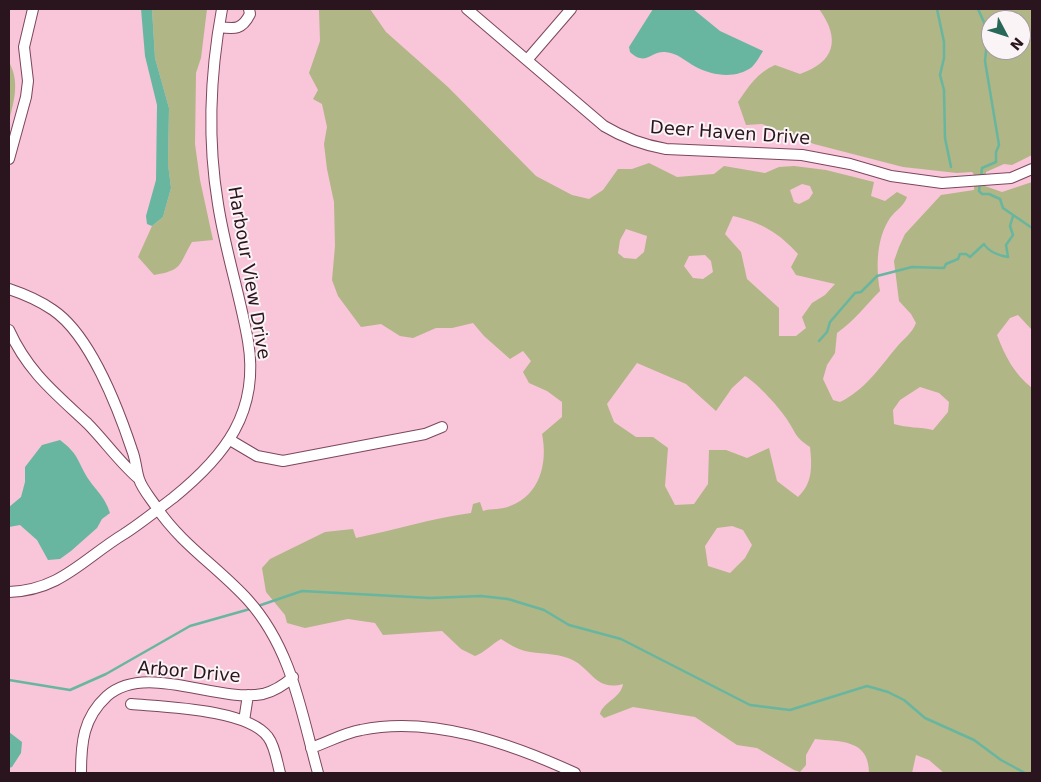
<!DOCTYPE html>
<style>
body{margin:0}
#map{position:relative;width:1041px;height:782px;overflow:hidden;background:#f9c5d9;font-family:"DejaVu Sans",sans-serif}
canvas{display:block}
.frame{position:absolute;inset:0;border:10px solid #2a141d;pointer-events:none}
.north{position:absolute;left:981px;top:10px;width:50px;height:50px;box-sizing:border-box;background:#fbf4f7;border:1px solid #a79aa0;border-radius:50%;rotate:130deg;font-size:14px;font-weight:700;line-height:20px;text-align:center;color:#2a141d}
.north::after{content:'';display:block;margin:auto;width:18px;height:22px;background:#276858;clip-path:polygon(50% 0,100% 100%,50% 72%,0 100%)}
</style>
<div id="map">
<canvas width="1041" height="782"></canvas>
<div class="frame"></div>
<div class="north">N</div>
</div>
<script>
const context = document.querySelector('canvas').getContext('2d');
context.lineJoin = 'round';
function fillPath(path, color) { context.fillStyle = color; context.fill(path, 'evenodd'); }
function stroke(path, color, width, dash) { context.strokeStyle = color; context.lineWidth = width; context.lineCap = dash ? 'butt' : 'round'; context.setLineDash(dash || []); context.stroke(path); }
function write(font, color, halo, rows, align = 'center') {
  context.font = font + ' "DejaVu Sans",sans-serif'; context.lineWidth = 4; context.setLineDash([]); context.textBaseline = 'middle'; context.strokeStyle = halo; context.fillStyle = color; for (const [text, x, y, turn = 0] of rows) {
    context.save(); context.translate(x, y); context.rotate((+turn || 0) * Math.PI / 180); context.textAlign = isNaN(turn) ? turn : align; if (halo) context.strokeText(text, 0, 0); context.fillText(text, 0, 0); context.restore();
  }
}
const green = new Path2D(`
 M 152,9 L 207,9 L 201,58 L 196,73 L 195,144 L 200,180 L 213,240 L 192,242 C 178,266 183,270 154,275 L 138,257 L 152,226 L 163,217 L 171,188 L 168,164 L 169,108 L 155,58 Z
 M 319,9 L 370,9 L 386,32 L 448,87 L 536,176 L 572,195 L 589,199 L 603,190 L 618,169 L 632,169 L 649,163 L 677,177 L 714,174 L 724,166 L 765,173 L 779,167 L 794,166 L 826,170 L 874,182 L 871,196 L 885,201 L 897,192 L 907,197 C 904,206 896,210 890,218 C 876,239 876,268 880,291 C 865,306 854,321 837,333 L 835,353 L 827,365 L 823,379 L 833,400 L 840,402 C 865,390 879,368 896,348 C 903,339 912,334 916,323 L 911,314 L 899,301 L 894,261 L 899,247 L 905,234 L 941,195 L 974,190 L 975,176 L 972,172 L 957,173 L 903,167 L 814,144 L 762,124 L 746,125 L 738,102 C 748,87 758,72 775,65 L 800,74 C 835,62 841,39 819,9 L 1032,9 L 1032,155 L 1012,165 L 1004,164 L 986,172 L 985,186 L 1002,192 L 1032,182 L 1032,330 L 1018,315 L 1010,318 L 997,335 C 1005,356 1014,374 1032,388 L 1032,773 L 944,773 L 929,760 L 916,755 L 912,773 L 869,773 C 869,739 841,742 815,739 L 806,755 L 806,765 L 800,772 L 794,770 L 757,748 L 737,745 L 695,717 L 633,707 L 604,718 L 600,714 C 603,702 621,698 623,684 C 594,692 591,666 568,658 C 555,653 539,654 525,651 C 517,649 509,644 501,639 C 492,644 484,653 475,656 L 461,649 L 442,631 L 383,635 L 375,623 L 348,619 L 305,628 L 287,623 L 285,615 L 266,592 L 262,568 L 270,559 L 325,532 L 353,529 L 356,538 C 395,530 432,518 471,513 L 473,504 L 480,502 L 483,511 C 492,508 502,510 510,506 C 540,495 548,463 542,434 L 562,417 L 562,402 L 547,391 L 529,383 L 523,372 L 531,361 L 523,351 L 510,359 L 484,336 L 473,323 L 452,328 L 436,328 L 413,338 L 400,336 L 381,324 L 361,327 L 338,296 L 332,280 L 335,246 L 334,202 L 327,169 L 324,144 L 327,127 L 322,104 L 313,99 L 318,90 L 309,73 L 320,41 ZM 991,20 L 1021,20 L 1021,50 L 991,50 ZM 802,184 L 810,186 L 813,193 L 809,199 L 799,204 L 794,202 L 790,190 ZM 733,216 C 762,223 778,232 798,254 L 791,267 L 796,275 L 835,284 L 825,295 L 812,303 L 802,317 L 806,328 L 796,336 L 779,336 L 779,308 L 747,279 L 741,252 L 725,234 ZM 626,229 L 647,236 L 644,252 L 636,259 L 624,258 L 618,253 L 620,240 ZM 705,255 L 711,261 L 713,272 L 703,279 L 693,278 L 684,266 L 689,256 ZM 637,363 L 686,384 L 716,411 L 732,388 L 745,376 C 757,383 781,409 788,421 C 797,435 795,437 810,447 C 812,466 813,483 798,497 L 777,481 L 769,448 L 747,458 L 726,450 L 709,450 L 708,484 L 694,504 L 675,505 L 665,486 L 668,448 L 653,437 L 636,437 L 614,422 L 607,404 ZM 920,387 L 939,393 L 949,402 L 948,412 L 933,430 C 920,427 907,428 894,424 L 893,410 L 900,400 ZM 732,526 L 743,530 L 752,545 L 745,558 L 730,573 L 708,566 L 705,546 L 717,528 Z
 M 9,62 C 20,82 14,101 9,121 Z`);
const water = new Path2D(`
 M 141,9 L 152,9 L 155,58 L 169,108 L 168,164 L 171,188 L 163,217 L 152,226 L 147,224 L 146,216 L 156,180 L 157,105 L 145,56 Z
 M 653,9 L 693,9 L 720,31 L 763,51 C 760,56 756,63 752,67 C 736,79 713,76 696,67 C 685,61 678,53 665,52 C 650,51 646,67 630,52 L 629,47 Z
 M 60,440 C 79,455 76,458 87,477 C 96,491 104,495 110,513 L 102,519 L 97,528 L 71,551 L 60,559 L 48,560 L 37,540 L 20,525 L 9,527 L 9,507 L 21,497 L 25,482 L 25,467 L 42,445 Z
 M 9,732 L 22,742 L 21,753 L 12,767 L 9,768 Z`);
const stream = new Path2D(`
 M 937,9 L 944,42 L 944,58 L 940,75 L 944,90 L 945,138 L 951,167
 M 978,9 L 988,31 L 985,61 L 999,145 L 996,152 L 996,162 L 982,168 L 981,177
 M 980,183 L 979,191 L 982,194 L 989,194 L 1000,199 L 1003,208 L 1032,228
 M 819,341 L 827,332 L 830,322 L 855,293 L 861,292 L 877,276 L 912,267 L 944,268 L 946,264 L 958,259 L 960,254 L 966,254 L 970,257 L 984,244 C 988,251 999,256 1008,257 L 1006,245 L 1013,235 L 1010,226 L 1013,216
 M 258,606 L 302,591 L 430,598 L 481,596 L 508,599 L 544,610 L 569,625 L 621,639 L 750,705 L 790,710 L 867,686 L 888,692 L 904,700 L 925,718 L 974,740 L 1001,760 L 1025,773
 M 9,680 L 70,690 L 106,674 L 190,626 L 250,609
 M 1030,773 L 1032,772`);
const minor = new Path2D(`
 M 467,9 L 604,126 C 624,138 643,145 666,149 L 802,155 L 850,164 L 891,176 L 942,183 L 1011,178 L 1032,169
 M 219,27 C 235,29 242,30 250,14 L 249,9
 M 527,60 L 571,9
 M 9,159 L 26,97 L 28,81 L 24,47 L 33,9
 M 9,289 C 24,294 40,301 53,310 C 90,335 118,408 132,450 C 136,460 136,470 139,479 C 142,489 152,500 157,508 C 181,544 219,568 248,600 C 292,649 301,712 318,773
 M 9,330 C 28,372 55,393 87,423 C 105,441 119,462 139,479
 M 230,440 L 257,456 L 283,461 L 388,441 L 425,434 L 442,427
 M 9,592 C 61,590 83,559 124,534 C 141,523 157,510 173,498 C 225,456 260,412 248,341 C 240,295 225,250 218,204 C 207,138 210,74 222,9
 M 131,704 C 164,707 248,709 268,737 C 275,746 277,762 280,773
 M 244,721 L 248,695
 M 311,748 C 328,742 344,733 361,730 C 431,715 512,744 575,773
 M 81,773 C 81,743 83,718 107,696 C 146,662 216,703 263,694 C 275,691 284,685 293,677`);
const streetNames = [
 ["Deer Haven Drive",730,134,4],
 ["Harbour View Drive",248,273,80],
 ["Arbor Drive",189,673,5]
];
fillPath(green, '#b0b685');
fillPath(water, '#68b6a0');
stroke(stream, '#68b6a0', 2.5);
stroke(minor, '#7c465d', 12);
stroke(minor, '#fff', 10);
write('18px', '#2a141d', '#fbf4f7', streetNames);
</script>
